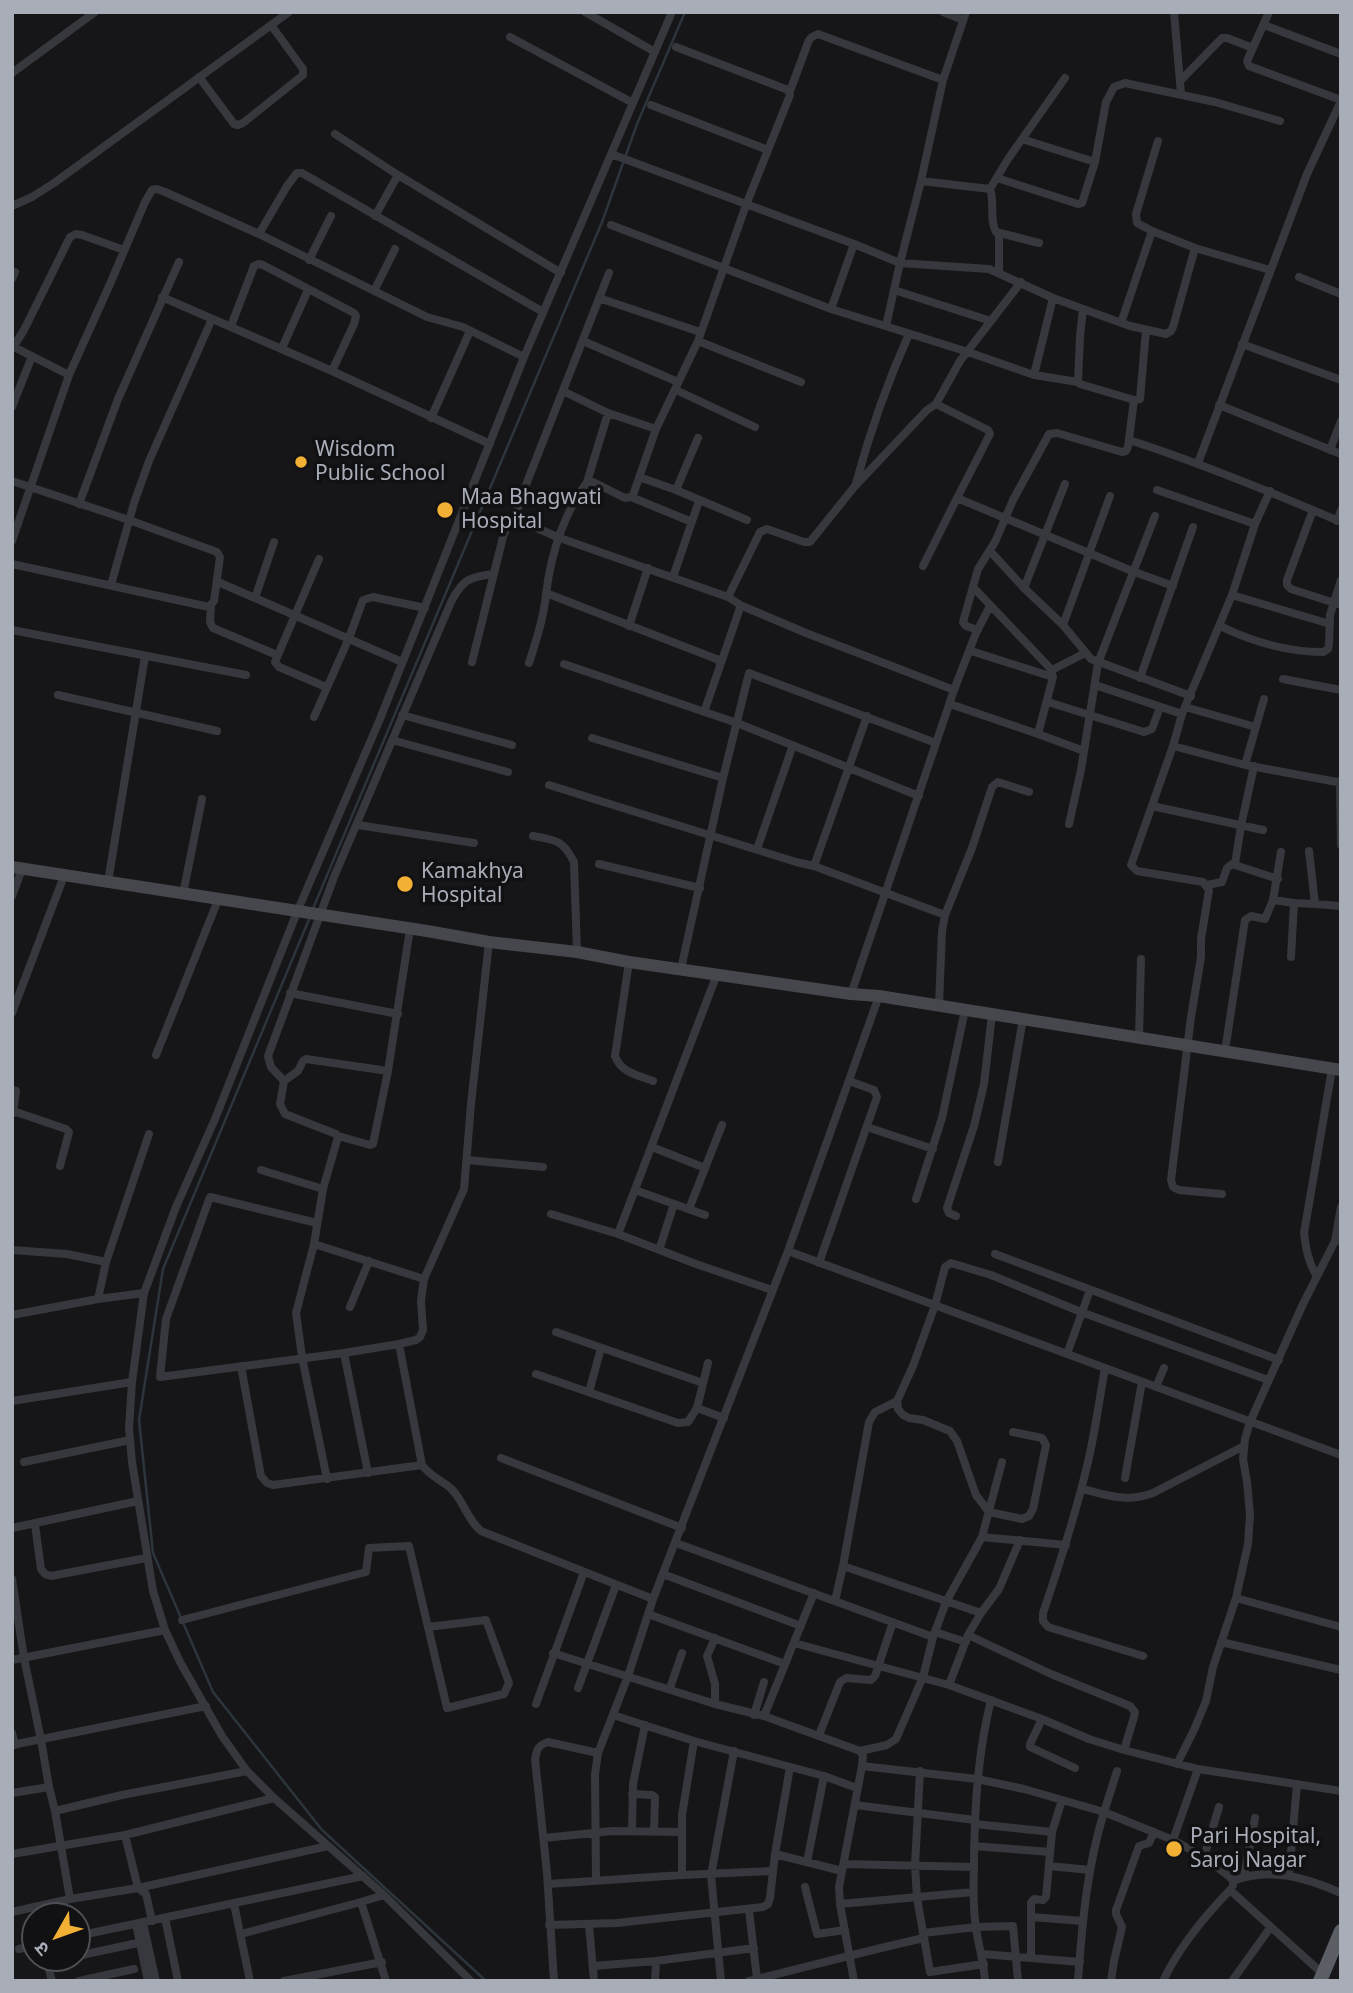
<!DOCTYPE html>
<meta charset="utf-8">
<style>
body{margin:0}
#map{position:relative;width:1353px;height:1993px;overflow:hidden;background:#161618;font-family:"Noto Sans","Noto Sans Devanagari",sans-serif}
canvas{display:block}
.frame{position:absolute;inset:0;border:14px solid #a8adb8;pointer-events:none}
.north{position:absolute;left:21px;top:1902px;width:70px;height:70px;box-sizing:border-box;background:#111113;border:2px solid #4d4f55;border-radius:50%;rotate:230deg;font-size:19px;font-weight:700;line-height:28px;text-align:center;color:#a8adb8}
.north::after{content:'';display:block;margin:auto;width:24px;height:32px;background:#f2b134;clip-path:polygon(50% 0,100% 100%,50% 72%,0 100%)}
</style>
<div id="map">
<canvas width="1353" height="1993"></canvas>
<div class="frame"></div>
<div class="north">उ</div>
</div>
<script>
const context = document.querySelector('canvas').getContext('2d');
context.lineJoin = 'round';
function stroke(path, color, width, dash) { context.strokeStyle = color; context.lineWidth = width; context.lineCap = dash ? 'butt' : 'round'; context.setLineDash(dash || []); context.stroke(path); }
function write(font, color, halo, rows, align = 'center') {
  context.font = font + ' "Noto Sans",sans-serif'; context.lineWidth = 7; context.setLineDash([]); context.textBaseline = 'middle'; context.strokeStyle = halo; context.fillStyle = color; for (const [text, x, y, turn = 0] of rows) {
    context.save(); context.translate(x, y); context.rotate((+turn || 0) * Math.PI / 180); context.textAlign = isNaN(turn) ? turn : align; if (halo) context.strokeText(text, 0, 0); context.fillText(text, 0, 0); context.restore();
  }
}
const stream = new Path2D(`
 M 312,911 L 602,222 L 637,124 L 685,12
 M 310,917 L 163,1269 L 139,1420 L 153,1553 L 213,1692 L 322,1830 L 486,1981`);
const minor = new Path2D(`
 M 585,12 L 655,52
 M 943,12 L 963,20
 M 1174,12 L 1181,94
 M 1269,12 L 1247,61 L 1249,66 L 1341,100
 M 1264,25 L 1341,54
 M 510,37 L 633,103
 M 12,73 L 95,12
 M 199,77 L 234,124 L 238,125 L 243,123 L 303,75 L 303,69 L 271,25
 M 1180,81 L 1222,38 L 1227,38 L 1253,48
 M 790,91 L 809,40 L 812,37 L 818,34 L 943,80
 M 651,105 L 768,150
 M 335,134 L 398,175 L 375,216
 M 1022,139 L 1095,162
 M 1158,141 L 1136,214 L 1137,223 L 1152,231 L 1195,248 L 1270,270
 M 611,154 L 854,244 L 900,263 L 921,181 L 943,80 L 966,12
 M 398,175 L 561,273
 M 997,178 L 1078,204 L 1082,203 L 1095,162 L 1106,102 L 1114,87 L 1125,83 L 1215,102 L 1280,121
 M 921,181 L 990,189 L 1008,159 L 1065,78
 M 990,189 C 995,202 989,220 996,232 L 1039,243
 M 12,206 L 32,197 L 54,183 L 289,12
 M 611,225 L 831,309 L 854,244
 M 259,234 L 287,186 L 297,173 L 302,173 L 543,312
 M 309,260 L 331,216
 M 999,272 L 999,233
 M 1299,277 L 1341,294
 M 12,279 L 15,272
 M 894,290 L 991,321
 M 374,291 L 395,249
 M 162,297 L 332,371 L 490,444
 M 599,298 L 700,332
 M 831,309 L 968,352 L 1034,375 L 1078,382
 M 1121,323 L 1152,231
 M 231,326 L 254,266 L 259,264 L 263,265 L 354,313 L 356,316 L 354,324 L 332,371
 M 886,326 L 900,263 L 989,269 L 1053,298 L 1130,326 L 1166,334 L 1171,331 L 1173,327 L 1195,248
 M 583,341 L 678,382
 M 698,341 L 801,382
 M 1242,344 L 1341,380
 M 12,346 L 69,375
 M 282,348 L 308,290
 M 12,349 L 24,330 L 70,237 L 76,234 L 82,235 L 124,250
 M 1034,375 L 1053,298
 M 676,390 L 755,427
 M 563,391 L 608,413 L 656,429
 M 1134,400 L 1140,399 L 1146,330
 M 936,404 L 960,361 L 1021,282
 M 1219,405 L 1341,454
 M 12,407 L 32,356
 M 431,418 L 470,331
 M 1129,440 C 1201,463 1271,492 1341,522
 M 1330,450 L 1341,421
 M 1198,463 L 1307,174 L 1341,101
 M 639,477 L 676,490 L 698,438
 M 12,481 L 129,520 L 217,552 L 220,557 L 214,601 L 209,607 L 12,564
 M 587,482 L 608,413
 M 856,483 C 870,432 887,383 909,334
 M 676,490 L 747,520
 M 1157,490 L 1255,524
 M 631,497 L 692,522
 M 79,504 L 118,399 L 179,262
 M 1313,510 L 1287,580 L 1287,585 L 1291,589 L 1341,605
 M 514,519 L 529,477 L 609,273
 M 1337,521 L 1341,510
 M 12,541 L 69,375 L 110,284 L 145,202 L 152,190 L 157,189 L 165,192 L 259,234 L 427,317 L 463,327 L 524,357
 M 274,542 L 255,598 L 402,662
 M 990,551 L 1024,588 L 1063,625 L 1091,659 L 1191,696
 M 319,559 L 275,662 L 279,667 L 326,687
 M 923,566 L 957,498
 M 673,577 L 699,501
 M 218,582 L 255,598
 M 111,585 L 134,503 L 149,461 L 212,319
 M 973,587 L 1048,666 L 1052,670 L 1052,677
 M 1024,588 L 1065,484
 M 546,593 L 719,660 L 720,666 L 704,712
 M 1232,595 L 1330,624
 M 728,597 L 760,532 L 767,529 L 804,542 L 810,542 L 855,486 L 927,410 L 936,404 L 988,430 L 990,434 L 957,498 L 1132,571 L 1173,586
 M 740,605 L 806,633 L 954,690
 M 211,606 L 210,622 L 213,628 L 277,655
 M 1063,625 L 1110,496
 M 629,626 L 648,568
 M 1220,626 C 1253,642 1286,652 1323,652 L 1328,649 L 1329,644 L 1330,615 L 1341,580
 M 12,630 L 246,675
 M 978,630 L 966,626 L 963,622 L 978,569 L 995,542 L 1013,500 L 1049,434 L 1057,433 L 1122,452 L 1126,451 L 1128,447 L 1134,400 L 1080,384 L 1078,381 L 1080,336 L 1083,309
 M 472,662 L 503,537 L 506,529 L 514,519 L 519,520 L 557,537 L 728,597 L 739,604 L 740,608 L 721,663
 M 529,663 C 536,641 544,617 546,594 C 551,554 563,515 587,482 L 593,482 L 625,498 L 631,497 L 633,495 L 656,429 L 698,341 L 746,205 L 790,95 L 788,90 L 676,47
 M 564,664 L 737,723 L 919,796
 M 1052,670 L 1085,653
 M 1140,678 L 1193,527
 M 1283,679 L 1341,690
 M 1095,685 L 1182,714
 M 58,695 L 217,731
 M 1048,702 L 1144,732 L 1152,729 L 1160,707
 M 950,704 L 1038,734 L 1053,677 L 971,651
 M 1185,707 L 1256,727
 M 402,715 L 512,745
 M 867,716 L 814,866 L 945,915
 M 314,717 L 349,638 L 363,600 L 373,597 L 425,608
 M 1038,734 L 1084,751
 M 592,738 L 723,778
 M 392,740 L 508,772
 M 1173,746 L 1245,765 L 1337,782 L 1341,781
 M 1245,765 L 1264,699
 M 1340,781 L 1341,845
 M 549,785 L 796,862 L 814,866
 M 1152,806 L 1263,830
 M 1069,824 L 1081,770 L 1098,663 L 1155,516
 M 358,825 L 474,843
 M 533,836 C 556,840 563,840 574,862 L 577,952
 M 757,849 L 793,745
 M 1309,851 L 1315,904 L 1341,906
 M 1281,852 L 1273,900 L 1294,903 L 1291,957
 M 599,864 L 700,888
 M 1235,864 L 1241,826 L 1254,766
 M 108,882 L 145,656
 M 1207,885 L 1222,882 L 1227,868 L 1232,864 L 1278,879
 M 183,894 L 202,799
 M 12,896 L 22,869
 M 1294,903 L 1315,904
 M 629,962 L 615,1056 C 621,1073 638,1075 653,1081
 M 681,969 L 723,778 L 749,673 L 936,743
 M 290,993 L 398,1014
 M 851,994 L 954,690 L 976,633 L 990,606
 M 939,1006 L 942,931 L 945,915 L 972,848 L 992,787 L 998,782 L 1029,792
 M 12,1013 L 64,876
 M 1139,1037 L 1141,959
 M 1225,1051 L 1245,920 L 1251,916 L 1265,919 L 1273,900
 M 156,1055 L 218,900
 M 284,1081 L 298,1071 L 303,1061 L 306,1059 L 388,1071
 M 12,1090 L 16,1091 L 13,1113
 M 12,1114 L 16,1112 L 66,1129 L 69,1132 L 60,1166
 M 867,1127 L 933,1149
 M 338,1136 L 370,1145 L 373,1144 L 388,1071 L 410,929
 M 652,1147 L 705,1168
 M 467,1160 L 543,1167
 M 998,1162 L 1023,1019
 M 261,1170 L 323,1189
 M 635,1190 L 705,1215
 M 1222,1194 L 1179,1190 L 1173,1187 L 1171,1180 L 1191,1017 L 1201,957 L 1201,939 L 1209,890 L 1203,882 L 1137,871 L 1131,865 L 1173,746 L 1182,714 L 1232,595 L 1255,524 L 1270,491
 M 916,1199 L 942,1118 L 965,1010
 M 1341,1207 L 1335,1241 L 1341,1241
 M 689,1209 L 722,1125
 M 551,1214 L 618,1234 L 696,1264 L 772,1290
 M 956,1216 L 949,1213 L 947,1208 L 974,1126 L 984,1084 L 992,1014
 M 317,1223 L 210,1197 L 166,1319 L 160,1377 L 344,1353 L 399,1344 L 416,1340 L 420,1337 L 423,1330 L 421,1301 L 424,1279 L 464,1189 L 471,1104 L 489,942
 M 618,1234 L 717,974
 M 314,1244 L 296,1313 L 302,1357 L 327,1479
 M 12,1250 L 67,1254 L 106,1262
 M 659,1250 L 674,1204
 M 788,1251 L 1341,1455
 M 995,1254 L 1279,1360
 M 819,1263 L 877,1097 L 874,1090 L 849,1081
 M 1316,1275 C 1308,1261 1306,1249 1304,1233 L 1332,1069
 M 424,1279 L 314,1244 L 323,1189 L 338,1137 L 336,1134 L 285,1114 L 280,1104 L 284,1081 L 271,1067 L 268,1056 L 334,877 L 451,602 C 463,579 469,577 494,574
 M 98,1299 L 106,1262 L 149,1134
 M 350,1307 L 369,1261
 M 12,1315 L 98,1299 L 144,1293
 M 556,1332 L 703,1383
 M 344,1353 L 368,1473
 M 1067,1354 L 1090,1290
 M 241,1366 L 261,1476 L 267,1483 L 273,1485 L 422,1465 L 399,1344
 M 1105,1368 C 1100,1396 1096,1425 1090,1453 C 1078,1508 1061,1560 1043,1613 L 1043,1621 L 1048,1627 L 1143,1656
 M 536,1374 L 678,1423 L 688,1422 L 697,1408 L 724,1418
 M 1156,1387 L 1164,1368
 M 589,1392 L 601,1348
 M 12,1401 L 132,1382
 M 697,1408 L 708,1363
 M 1013,1432 L 1042,1438 L 1046,1445 L 1033,1509 L 1029,1516 L 1022,1519 L 989,1512 L 976,1495 L 957,1441 L 950,1431 L 923,1420 L 909,1418 L 903,1415 L 898,1409 L 897,1401 L 913,1366 L 935,1305 L 945,1267 L 951,1263 L 991,1275 L 1081,1312 L 1268,1380
 M 501,1458 L 682,1528
 M 24,1462 L 130,1440
 M 422,1465 C 430,1476 438,1478 448,1486 C 463,1497 466,1519 481,1531 L 653,1599
 M 1125,1478 L 1142,1382
 M 1082,1489 C 1108,1495 1126,1503 1153,1493 L 1244,1446
 M 35,1524 L 41,1569 L 45,1574 L 51,1576 L 146,1558
 M 12,1528 L 138,1501
 M 982,1537 L 1066,1545
 M 676,1543 L 933,1637
 M 843,1566 L 981,1613 L 968,1635 L 1051,1674 L 1130,1706 L 1135,1712 L 1134,1717 L 1124,1750
 M 663,1574 L 801,1626
 M 12,1579 L 24,1658 L 41,1740 L 49,1787 L 55,1811 L 70,1899
 M 1236,1598 L 1341,1627
 M 835,1601 L 843,1566 L 869,1422 L 875,1412 L 897,1401
 M 981,1613 L 999,1589 L 1020,1540
 M 648,1614 L 785,1664
 M 182,1620 L 366,1572 L 369,1548 L 409,1546 L 447,1708 L 504,1694 L 509,1683 L 486,1620 L 428,1627
 M 935,1632 L 966,1642
 M 715,1638 L 707,1656 L 715,1684 L 715,1704
 M 1221,1642 L 1341,1670
 M 794,1643 L 949,1685 L 1042,1719 L 1089,1739 L 1124,1750 L 1198,1769 L 1341,1791
 M 553,1653 L 715,1704 L 764,1716 L 860,1751
 M 12,1660 L 165,1630
 M 949,1685 L 968,1635
 M 578,1688 L 616,1585
 M 670,1688 L 682,1653
 M 536,1704 L 584,1572
 M 613,1715 L 694,1741 L 824,1776 L 857,1788
 M 754,1715 L 764,1682
 M 764,1716 L 814,1593
 M 1042,1719 L 1030,1744 L 1030,1747 L 1075,1768
 M 12,1733 L 15,1745
 M 819,1735 L 840,1682 L 846,1678 L 871,1680 L 875,1676 L 893,1622
 M 12,1745 L 206,1706
 M 1177,1764 L 1194,1730 L 1206,1701 L 1213,1667 L 1236,1598 L 1248,1544 L 1250,1514 L 1247,1482 L 1243,1459 L 1245,1439 L 1250,1422 L 1303,1304 L 1335,1241
 M 862,1766 L 977,1779 L 1024,1789 L 1104,1812 C 1087,1867 1082,1924 1078,1981
 M 920,1771 L 915,1866 L 917,1898 L 930,1972 L 984,1964
 M 1117,1771 L 1104,1812 L 1173,1840 L 1204,1857 L 1219,1807
 M 12,1793 L 49,1787
 M 632,1794 L 652,1795 L 655,1797 L 654,1831
 M 855,1805 L 975,1820
 M 55,1811 L 122,1795 L 247,1771
 M 975,1824 L 1052,1832
 M 632,1831 L 633,1784 L 645,1725
 M 125,1835 L 138,1888 L 146,1894 L 152,1921
 M 544,1838 L 612,1831 L 682,1832
 M 1173,1840 L 1198,1769
 M 974,1846 L 1050,1852
 M 12,1854 L 125,1835 L 274,1798
 M 775,1854 L 842,1871
 M 1204,1857 L 1230,1877 L 1233,1881 L 1233,1885
 M 807,1862 L 824,1776
 M 844,1864 L 974,1867
 M 1049,1866 L 1090,1870
 M 682,1875 L 682,1815 L 694,1741
 M 1289,1875 L 1297,1784
 M 1244,1876 L 1255,1818
 M 596,1880 L 595,1774 L 598,1753 L 628,1676 L 653,1599 L 788,1251 L 879,996
 M 1233,1881 C 1269,1866 1307,1878 1341,1893
 M 548,1884 L 682,1875 L 773,1871
 M 805,1887 L 817,1934 L 845,1930
 M 384,1895 L 361,1902 L 386,1981
 M 234,1904 L 250,1981
 M 840,1904 L 973,1892
 M 749,1910 L 757,1979
 M 12,1912 L 70,1899 L 138,1888 L 328,1846
 M 1031,1917 L 1083,1921
 M 165,1918 L 178,1981
 M 143,1923 L 156,1981
 M 136,1924 L 148,1981
 M 549,1925 L 617,1923 L 763,1907 L 768,1904 L 770,1898 L 775,1854 L 790,1767
 M 589,1925 L 594,1981
 M 923,1933 L 976,1927 L 1013,1926 L 1018,1981
 M 241,1934 L 361,1902
 M 77,1936 L 363,1876
 M 19,1949 L 35,1945
 M 982,1954 L 1080,1962
 M 77,1956 L 147,1941
 M 46,1958 L 52,1981
 M 1031,1958 L 1031,1903 L 1034,1899 L 1043,1900 L 1046,1897 L 1052,1832 L 1062,1800
 M 47,1963 L 70,1958
 M 593,1966 L 656,1961 L 754,1948
 M 79,1981 L 134,1969
 M 284,1981 L 382,1962
 M 471,1981 L 384,1895 L 274,1798 L 247,1771 L 222,1736 L 180,1662 L 165,1630 L 153,1591 L 132,1462 L 129,1428 L 132,1382 L 144,1293 L 176,1207 L 215,1119 L 297,912 L 380,719 L 524,357 L 672,12
 M 554,1981 L 547,1873 L 535,1759 C 537,1749 538,1745 548,1742 L 598,1753
 M 655,1981 L 656,1961
 M 721,1981 L 711,1875 L 734,1751
 M 749,1981 C 807,1967 865,1951 924,1938
 M 854,1981 L 840,1904 L 839,1887 L 862,1766 L 863,1756 L 860,1751 L 887,1745 L 896,1739 L 923,1677 L 933,1637 L 946,1602 L 982,1537 L 1002,1462
 M 985,1981 C 984,1962 978,1945 976,1927 C 972,1904 974,1880 974,1857 C 975,1803 978,1752 991,1700
 M 1111,1981 L 1114,1961 L 1122,1927 L 1116,1914 L 1116,1910 L 1139,1846 L 1149,1843 L 1154,1832
 M 1163,1981 C 1179,1947 1204,1917 1230,1890 L 1323,1974
 M 1232,1981 L 1270,1928`);
const secondary = new Path2D(`
 M 12,867 L 427,931 L 489,942 L 577,952 L 629,962 L 851,994 L 879,996 L 1341,1070`);
const trunk = new Path2D(`
 M 1320,1981 L 1341,1931`);
const markers = [
 [301,462,7,"#f2b134"],
 [445,510,9,"#f2b134"],
 [405,884,9,"#f2b134"],
 [1174,1849,9,"#f2b134"]
];
const poiNames = [
 ["Wisdom",315,450],
 ["Public School",315,474],
 ["Maa Bhagwati",461,498],
 ["Hospital",461,522],
 ["Kamakhya",421,872],
 ["Hospital",421,896],
 ["Pari Hospital,",1190,1837],
 ["Saroj Nagar",1190,1861]
];
stroke(stream, '#2c353c', 2.5);
stroke(minor, '#37383d', 8);
stroke(secondary, '#45474d', 12);
stroke(trunk, '#5b5e65', 14);
for (const [x, y, r, color] of markers) { const dot = new Path2D(); dot.arc(x, y, r, 0, 2 * Math.PI); context.fillStyle = color; context.fill(dot); stroke(dot, '#111113', 2.5); }
write('21px', '#a8adb8', '#111113', poiNames, 'left');
</script>
